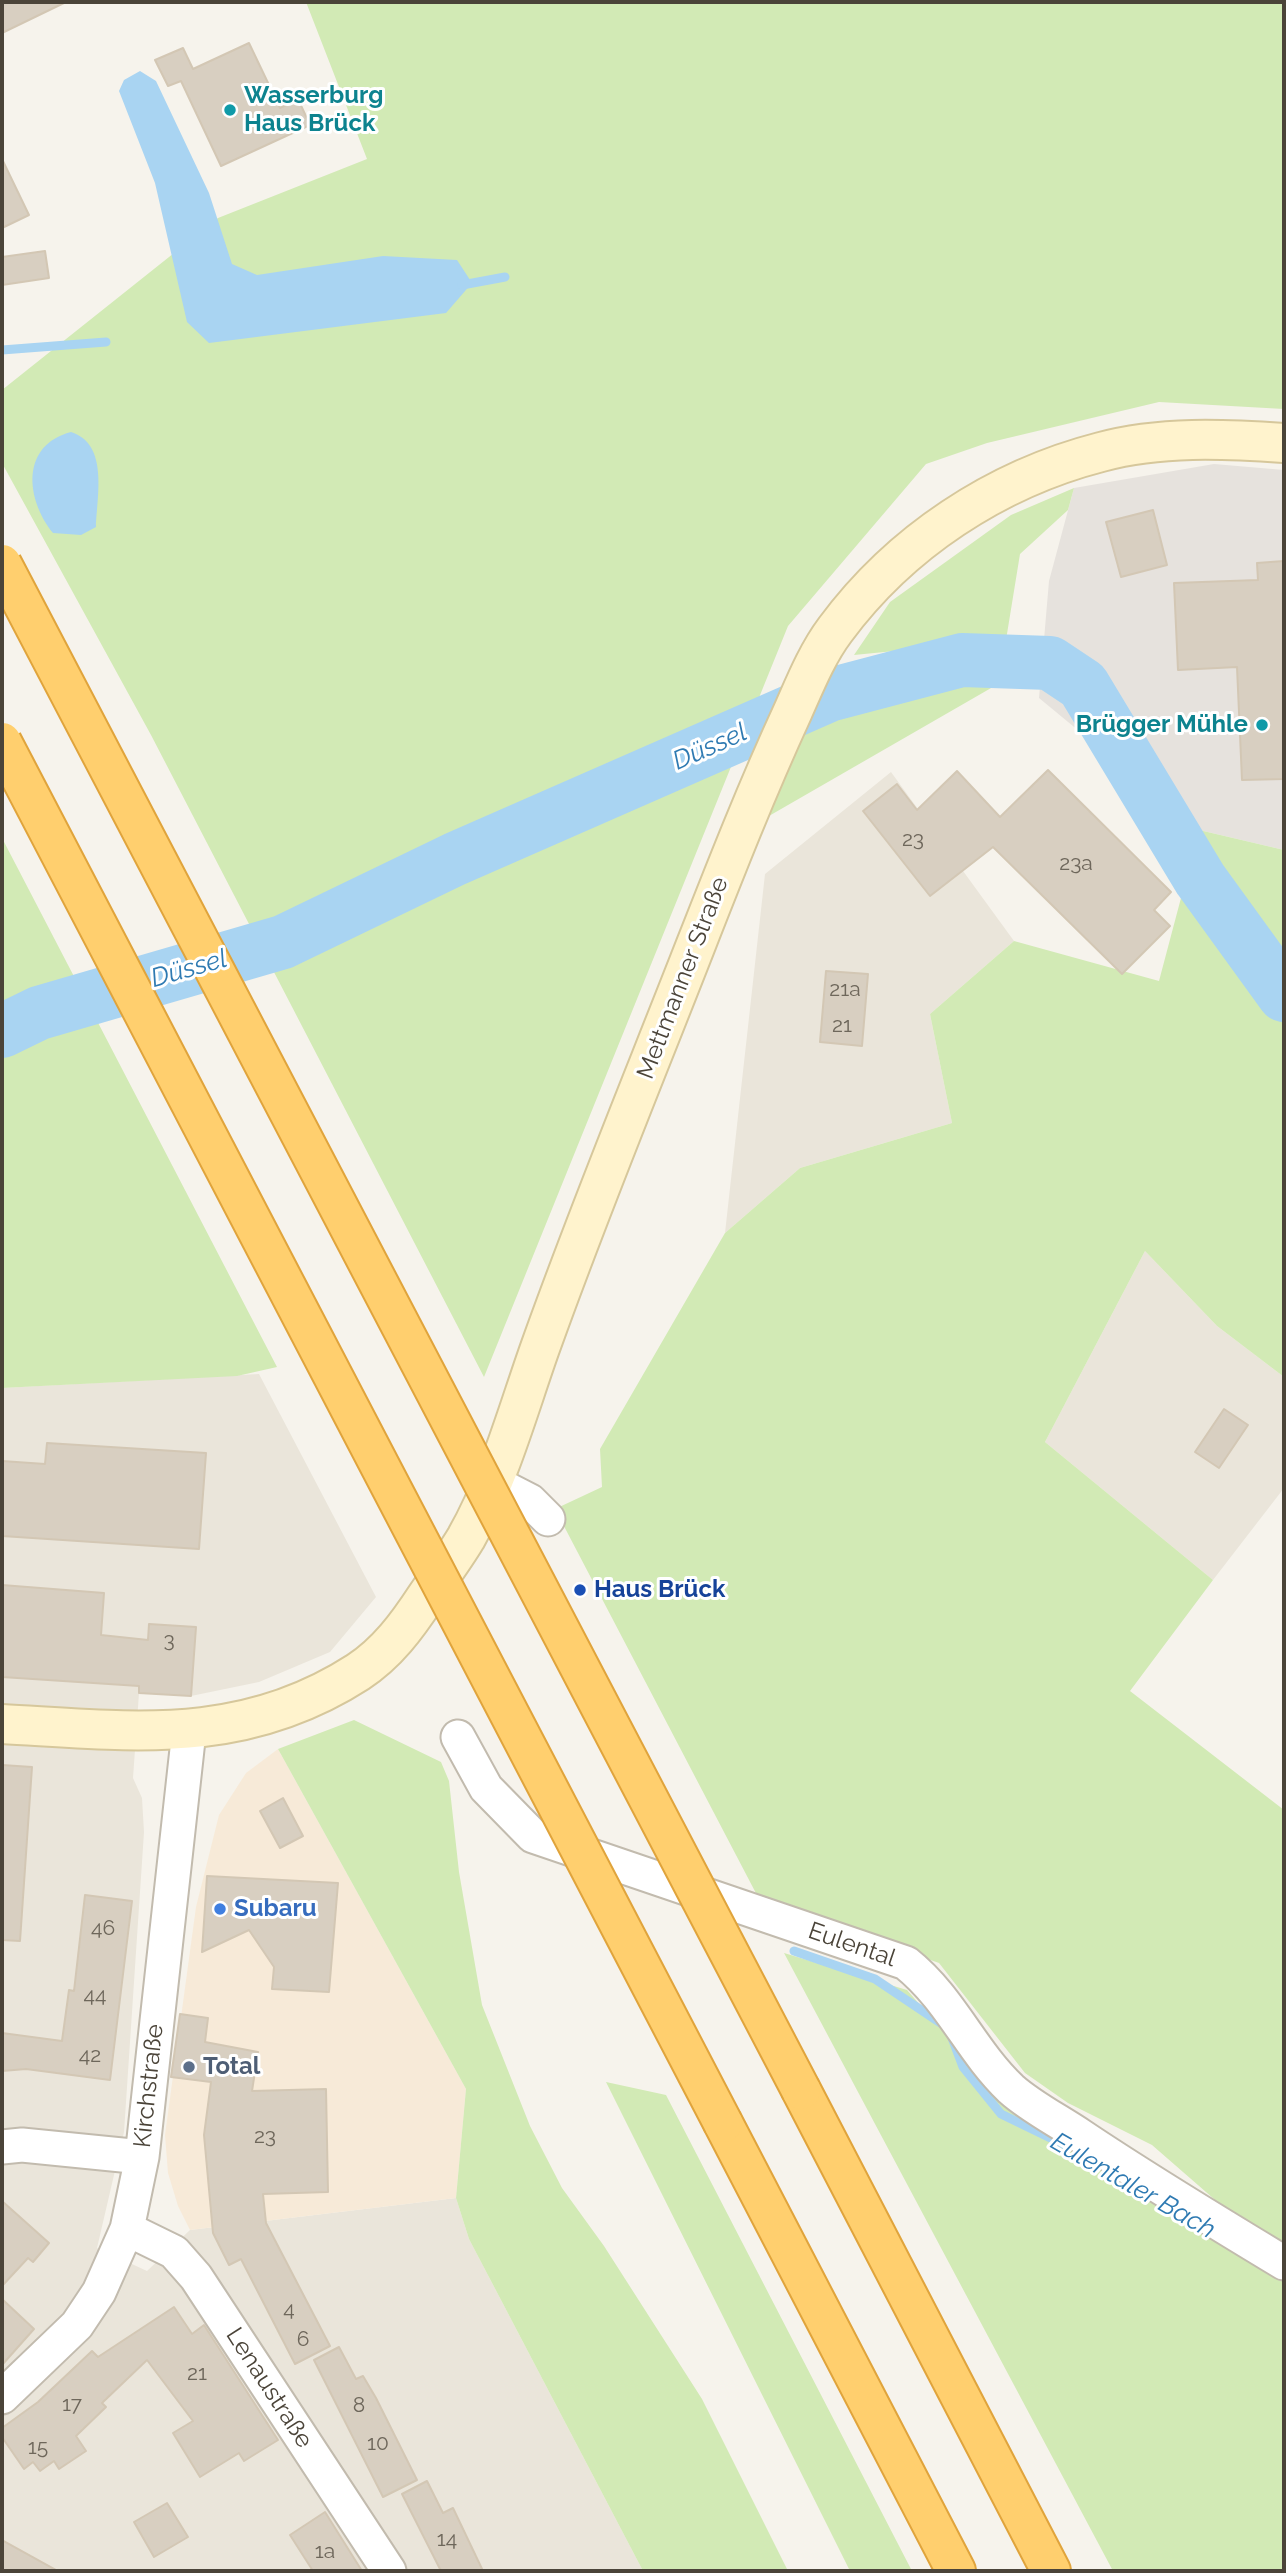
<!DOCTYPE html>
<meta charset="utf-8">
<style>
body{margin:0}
#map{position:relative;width:1286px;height:2573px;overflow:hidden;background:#f6f3ec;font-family:Raleway,sans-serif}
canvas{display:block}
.frame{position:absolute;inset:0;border:4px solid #4b4439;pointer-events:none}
</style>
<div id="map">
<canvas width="1286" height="2573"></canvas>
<div class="frame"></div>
</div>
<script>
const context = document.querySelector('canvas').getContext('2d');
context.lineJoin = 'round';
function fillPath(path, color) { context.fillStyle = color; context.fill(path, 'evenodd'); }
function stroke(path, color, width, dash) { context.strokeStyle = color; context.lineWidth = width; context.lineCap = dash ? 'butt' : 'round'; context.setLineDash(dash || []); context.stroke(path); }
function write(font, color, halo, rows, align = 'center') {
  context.font = font + ' Raleway,sans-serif'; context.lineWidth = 6; context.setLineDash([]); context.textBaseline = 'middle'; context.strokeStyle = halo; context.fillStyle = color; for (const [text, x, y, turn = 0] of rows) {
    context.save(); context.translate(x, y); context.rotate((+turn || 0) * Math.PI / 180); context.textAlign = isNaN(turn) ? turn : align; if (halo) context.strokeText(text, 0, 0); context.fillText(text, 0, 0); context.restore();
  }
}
const residential = new Path2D(`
 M 891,772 L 1014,941 L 930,1014 L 952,1123 L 800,1168 L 725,1233 L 765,874 Z
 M 1145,1251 L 1217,1326 L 1284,1377 L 1284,1488 L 1213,1580 L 1045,1442 Z
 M 259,1374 L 376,1597 L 330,1652 L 259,1682 L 191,1696 L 139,1693 L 133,1778 L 142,1798 L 144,1832 L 124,2132 L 97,2248 L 147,2271 L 190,2230 L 456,2198 L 469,2239 L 643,2571 L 2,2571 L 2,1388 Z`);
const commercial = new Path2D(`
 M 278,1749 L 466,2089 L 456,2198 L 190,2230 L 178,2206 L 168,2173 L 165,2135 L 196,1907 L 219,1815 L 246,1773 Z`);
const industrial = new Path2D(`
 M 1214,464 L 1284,470 L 1284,850 L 1199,830 L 1039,698 L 1049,581 L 1074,488 Z`);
const green = new Path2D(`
 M 306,2 L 1284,2 L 1284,409 L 1159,402 L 987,443 L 926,464 L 788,626 L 484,1377 L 151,735 L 2,463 L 2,390 L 218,218 L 367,159 Z
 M 1074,488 L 1068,510 L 1020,554 L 1006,640 L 854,655 L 890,602 L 1011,515 Z
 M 981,675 L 1005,680 L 762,820 L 809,718 Z
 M 1199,830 L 1284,850 L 1284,1377 L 1217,1326 L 1145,1251 L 1045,1442 L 1213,1580 L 1130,1691 L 1284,1810 L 1284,2571 L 1113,2571 L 784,1953 L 907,1990 L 1025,2125 L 1088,2150 L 1193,2226 L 1214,2199 L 1152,2145 L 1068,2103 L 1025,2073 L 939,1963 L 759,1899 L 555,1509 L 602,1487 L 600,1449 L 725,1233 L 800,1168 L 952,1123 L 930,1014 L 1014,941 L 1159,981 Z
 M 2,838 L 277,1367 L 237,1376 L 2,1388 Z
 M 354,1720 L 441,1762 L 449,1781 L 459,1872 L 482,2005 L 530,2126 L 562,2188 L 604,2246 L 702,2399 L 788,2571 L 643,2571 L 469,2239 L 456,2198 L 466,2089 L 278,1749 Z
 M 606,2082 L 666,2095 L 912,2571 L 850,2571 Z`);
const water = new Path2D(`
 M 140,71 L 156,81 L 209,193 L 232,264 L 257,275 L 383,256 L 457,260 L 472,283 L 446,313 L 209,343 L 187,322 L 155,183 L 119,91 L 124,80 Z
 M 71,432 C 109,444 97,496 96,527 L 81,535 L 53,533 C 25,498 21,445 71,432 Z
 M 31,988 L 55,1016 L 2,1041 L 2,1005 Z`);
const stream = new Path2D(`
 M 462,285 L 505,277
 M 2,350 L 106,342
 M 794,1951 L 875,1979 L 945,2026
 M 952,2038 L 963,2067 L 1001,2114 L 1069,2147`);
const river = new Path2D(`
 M 2,1031 L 39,1013 L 283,942 L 455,859 L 829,695 L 962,660 L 1050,663 L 1083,685 L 1200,879 L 1284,995`);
const building = new Path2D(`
 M 2,2 L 66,2 L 2,33 Z
 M 249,43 L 280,108 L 298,99 L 310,125 L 221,166 L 181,81 L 168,86 L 155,60 L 183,48 L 193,69 Z
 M 2,159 L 29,215 L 2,228 Z
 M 45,251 L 49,278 L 2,285 L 2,257 Z
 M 1153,510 L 1167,565 L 1121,577 L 1106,522 Z
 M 1284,561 L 1284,779 L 1242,780 L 1237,667 L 1178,670 L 1174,583 L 1258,580 L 1257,563 Z
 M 1048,770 L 1171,892 L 1154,910 L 1170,926 L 1122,974 L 993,847 L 930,896 L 863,811 L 897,784 L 917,810 L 957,771 L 1000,817 Z
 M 826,971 L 868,974 L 862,1046 L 820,1042 Z
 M 1224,1409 L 1248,1425 L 1219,1468 L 1195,1452 Z
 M 47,1443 L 206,1453 L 199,1549 L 2,1536 L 2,1461 L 45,1464 Z
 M 2,1585 L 104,1593 L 101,1635 L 148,1640 L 149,1624 L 196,1627 L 191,1696 L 139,1693 L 139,1686 L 2,1677 Z
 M 2,1765 L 32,1767 L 20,1941 L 2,1940 Z
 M 283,1798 L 303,1836 L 280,1848 L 260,1811 Z
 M 207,1876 L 338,1883 L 329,1992 L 272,1989 L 274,1967 L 249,1930 L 202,1952 Z
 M 85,1895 L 132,1901 L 110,2080 L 26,2069 L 2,2071 L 2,2033 L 62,2041 L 69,1990 L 74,1991 Z
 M 180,2014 L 208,2018 L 205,2042 L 258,2052 L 252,2091 L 326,2089 L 328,2192 L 263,2194 L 266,2223 L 330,2346 L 295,2364 L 241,2259 L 229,2265 L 213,2233 L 204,2135 L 211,2082 L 171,2077 Z
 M 2,2201 L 49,2243 L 33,2262 L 28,2258 L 2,2286 Z
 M 2,2299 L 34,2329 L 2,2365 Z
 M 174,2307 L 192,2334 L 204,2325 L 278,2440 L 244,2461 L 239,2453 L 200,2477 L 173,2433 L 193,2421 L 147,2360 L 102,2403 L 106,2407 L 76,2436 L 86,2451 L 59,2469 L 54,2461 L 40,2471 L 33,2462 L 24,2469 L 2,2437 L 2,2428 L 38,2402 L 92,2351 L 98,2357 Z
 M 339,2347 L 356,2379 L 363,2376 L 376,2398 L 417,2480 L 383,2497 L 314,2360 Z
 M 427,2481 L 443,2513 L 453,2508 L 483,2571 L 441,2571 L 402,2494 Z
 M 167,2503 L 188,2537 L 154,2557 L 134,2522 Z
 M 325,2512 L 362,2571 L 313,2571 L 290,2535 Z
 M 2,2540 L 58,2571 L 2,2571 Z`);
const minor = new Path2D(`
 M 491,1481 L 530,1501 L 548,1519
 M 458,1737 L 486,1788 L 533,1836 L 906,1963 C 951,1999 970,2050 1011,2089 C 1031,2107 1059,2121 1081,2136 C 1148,2181 1216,2222 1284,2263
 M 2,2147 L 22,2145 L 142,2157
 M 127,2229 L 174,2252 L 196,2277 L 389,2571
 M 2,2397 L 77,2325 L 99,2292 L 127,2229 L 142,2157 L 189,1731`);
const secondary = new Path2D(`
 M 2,1724 C 131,1731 242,1747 358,1672 C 387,1653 407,1626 426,1597 C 439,1578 454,1558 466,1538 C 499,1480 518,1410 540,1348 C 588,1213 643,1080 695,947 C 726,868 757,789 793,711 C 805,684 817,654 835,630 C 900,542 996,479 1101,452 C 1160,436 1224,439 1284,443`);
const motorway = new Path2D(`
 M 801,2090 L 1051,2571
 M 723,2123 L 956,2571`);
const motorwayBridge = new Path2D(`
 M 2,564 L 801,2090
 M 2,742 L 723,2123`);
const markers = [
 [230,110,7,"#0f9aa8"],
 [1262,725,7,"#0f9aa8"],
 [580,1590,7,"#1a4fb4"],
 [220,1909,7,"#3f7fe0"],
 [189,2067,7,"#5c6f8a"]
];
const numberNames = [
 ["23",913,840],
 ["23a",1076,864],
 ["21a",845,990],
 ["21",842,1026],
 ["3",169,1641],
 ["46",103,1929],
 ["44",95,1996],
 ["42",90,2056],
 ["23",265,2137],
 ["4",289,2310],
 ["6",303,2340],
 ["21",197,2374],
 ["17",72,2405],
 ["8",359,2406],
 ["10",378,2444],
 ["15",38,2448],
 ["14",447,2540],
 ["1a",325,2552]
];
const cultureNames = [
 ["Wasserburg",244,96],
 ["Haus Brück",244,124],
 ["Brügger Mühle",1248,725,"right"]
];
const streetNames = [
 ["Mettmanner Straße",683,978,-69],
 ["Eulental",852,1945,19],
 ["Kirchstraße",149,2086,-84],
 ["Lenaustraße",269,2388,57]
];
const transitNames = [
 ["Haus Brück",594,1590]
];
const shopNames = [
 ["Subaru",234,1909]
];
const serviceNames = [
 ["Total",203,2067]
];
const waterNames = [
 ["Düssel",710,747,-24],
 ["Düssel",189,969,-16],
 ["Eulentaler Bach",1133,2186,30]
];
fillPath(residential, '#eae5da');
fillPath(commercial, '#f7ead8');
fillPath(industrial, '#e6e2dd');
fillPath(green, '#d2eab5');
fillPath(water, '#a9d4f2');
stroke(stream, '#a9d4f2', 9);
stroke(river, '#a9d4f2', 54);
fillPath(building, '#d8cfc1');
stroke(building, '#d3c7b4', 2);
stroke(minor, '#c2bbae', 37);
stroke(secondary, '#d6c79b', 42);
stroke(motorway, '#e0a43c', 42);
stroke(minor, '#fff', 33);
stroke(secondary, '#fff3cd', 38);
stroke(motorway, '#ffcf6e', 38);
stroke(motorwayBridge, '#e0a43c', 42, []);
stroke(motorwayBridge, '#ffcf6e', 38);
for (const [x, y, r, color] of markers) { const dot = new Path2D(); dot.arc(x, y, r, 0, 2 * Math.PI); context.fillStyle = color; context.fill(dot); stroke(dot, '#fff', 2.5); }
write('21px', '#6e675b', null, numberNames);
write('bold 24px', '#0d838f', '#fff', cultureNames, 'left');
write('24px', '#4b4439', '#fff', streetNames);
write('bold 24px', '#164399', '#fff', transitNames, 'left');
write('bold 24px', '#366cbe', '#fff', shopNames, 'left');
write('bold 24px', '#4e5e75', '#fff', serviceNames, 'left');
write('italic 26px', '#2e7ab2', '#fff', waterNames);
</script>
